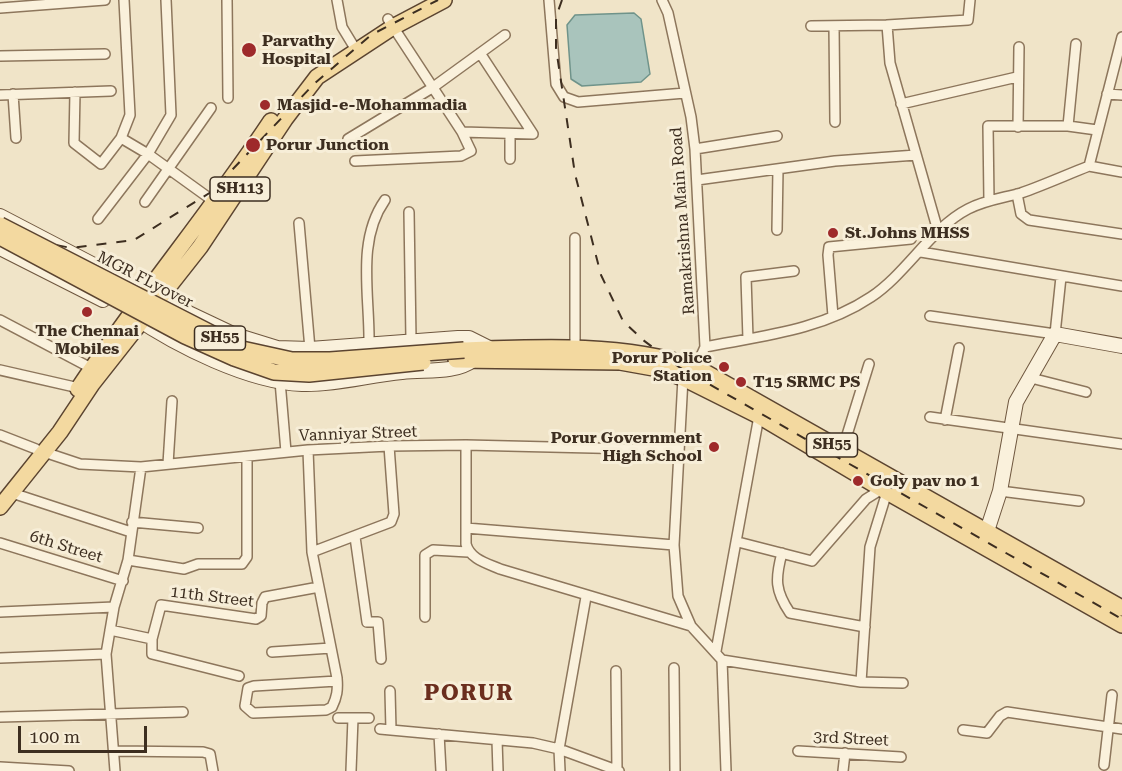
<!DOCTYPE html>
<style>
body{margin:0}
#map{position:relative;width:1122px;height:771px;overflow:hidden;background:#f0e4c8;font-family:"Roboto Serif",serif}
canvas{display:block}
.scale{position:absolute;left:18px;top:726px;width:129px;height:27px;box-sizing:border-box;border:3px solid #3d2e20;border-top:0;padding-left:8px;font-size:18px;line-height:21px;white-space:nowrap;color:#3d2e20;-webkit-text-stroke:4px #f7eed8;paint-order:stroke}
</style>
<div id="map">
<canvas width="1122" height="771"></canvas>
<div class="scale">100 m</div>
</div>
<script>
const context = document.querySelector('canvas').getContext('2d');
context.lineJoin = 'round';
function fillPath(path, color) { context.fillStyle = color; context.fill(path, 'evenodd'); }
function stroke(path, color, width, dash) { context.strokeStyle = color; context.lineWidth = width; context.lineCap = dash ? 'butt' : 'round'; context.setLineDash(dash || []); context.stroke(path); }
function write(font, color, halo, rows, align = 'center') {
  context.font = font + ' "Roboto Serif",serif'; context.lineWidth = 6; context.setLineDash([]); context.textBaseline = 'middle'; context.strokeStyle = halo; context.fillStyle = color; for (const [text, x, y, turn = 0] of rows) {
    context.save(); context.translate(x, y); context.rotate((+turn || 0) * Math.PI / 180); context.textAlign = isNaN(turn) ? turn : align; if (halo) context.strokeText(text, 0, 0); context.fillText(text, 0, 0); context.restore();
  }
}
const water = new Path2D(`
 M 634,13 L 641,19 L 650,74 L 641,82 L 582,86 L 571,79 L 567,25 L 575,15 Z`);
const street = new Path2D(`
 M 227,0 L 228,98
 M 337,0 L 342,27 L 356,50
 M 549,0 L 556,84 L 564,97 L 578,102 L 685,93
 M 662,0 L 668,13 L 691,117 L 695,149 L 705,347 L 696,367
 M 0,8 L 105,0
 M 887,25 L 890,63 L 938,231
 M 811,26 L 887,25 L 968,20 L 970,0
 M 834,26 L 835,122
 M 0,56 L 105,54
 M 75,92 L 74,143 L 101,164 L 121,138 L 130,115 L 124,0
 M 13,94 L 16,138
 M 1107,94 L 1122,95
 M 0,95 L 111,91
 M 901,104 L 1017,77
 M 1068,126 L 1076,44
 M 1018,127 L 1019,47
 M 462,132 L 533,134 L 480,53
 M 121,138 L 148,154 L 216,203
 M 348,139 L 432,88 L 505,35
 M 695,149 L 777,136
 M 510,159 L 510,134
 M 355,161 L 461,156 L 471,151 L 462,132 L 388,19
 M 1089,166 L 1122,37
 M 1089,166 L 1122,172
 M 697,180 L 835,161 L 916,155
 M 1017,194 L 1021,214 L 1029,220 L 1122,234
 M 989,201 L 988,126 L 1068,126 L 1097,130
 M 145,202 L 211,108
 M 409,212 L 411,340
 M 98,219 L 148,154 L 171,115 L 166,0
 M 299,223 L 310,349
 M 777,230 L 778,169
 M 921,252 L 1122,286
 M 833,316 L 828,255 L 829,247 L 911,239
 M 930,316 L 1055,334 L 1061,277
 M 0,320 L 91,368
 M 748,339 L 746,277 L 794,271
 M 369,344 C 370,296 356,241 385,200
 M 705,347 C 761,336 822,330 871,297 C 906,274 931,228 968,209 C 985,200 1003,198 1021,193 C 1044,185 1066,175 1089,166
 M 575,350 L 575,238
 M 0,370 L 79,388
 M 683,378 L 674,545 L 678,596 L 691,626 L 722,660 L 861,682 L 903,683
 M 1031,378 L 1086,392
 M 280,381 L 286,452
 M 930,417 L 1122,444
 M 945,420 L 959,348
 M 0,435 L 36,449
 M 466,445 L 466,544 C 470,559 486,563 500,569 L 691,626
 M 308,450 L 312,552 L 337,678 C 338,690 337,697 332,707 L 326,710 L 253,713 L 245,706 L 248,688 L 254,686 L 337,681
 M 842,451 L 869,364
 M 44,452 L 80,464 L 141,467 L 308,450 L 389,446 L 466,445 L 677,450
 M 168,464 L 172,401
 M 1000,491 L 1079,501
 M 12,493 L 131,532
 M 132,522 L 198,528
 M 466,528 L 674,545
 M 355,537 L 367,622 L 378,622 L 381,659
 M 738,542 L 812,561 L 866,499 L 882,489
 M 0,543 L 123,581
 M 312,552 L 391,522 L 394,514 L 389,446
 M 782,553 C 775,579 775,591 790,613 L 865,627
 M 128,560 L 184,569 L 198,564 L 242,564 L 247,557 L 247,457
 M 0,612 L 114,607
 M 425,617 L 425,555 L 433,550 L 468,552
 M 110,630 L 152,639
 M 716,651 L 759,416
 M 272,652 L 331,648
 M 0,658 L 106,654
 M 722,660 L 726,771
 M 674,668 L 675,771
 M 616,671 L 617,771
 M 239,676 L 152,654 L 152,639 L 161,605 L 256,619 L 261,616 L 262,603 L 265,597 L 319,587
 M 861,682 L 870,547 L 887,492
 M 390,691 L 391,730
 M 0,717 L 183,712
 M 338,718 L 369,718
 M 380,729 L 533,743 L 559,749 L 619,771
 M 963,730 L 987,733 L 1000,716 L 1007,712 L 1122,729
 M 439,734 L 441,771
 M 497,740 L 498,771
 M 115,751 L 203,752 L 210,754 L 213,771
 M 798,751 L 901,757
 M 1104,765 L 1112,695
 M 0,767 L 69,771
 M 115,771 L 106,654 L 114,607 L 128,560 L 141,467
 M 351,771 L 353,718
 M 560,771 L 559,749 L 586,597
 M 843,771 L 845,753`);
const secondary = new Path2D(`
 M 0,216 L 159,299 L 235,335 L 277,348 L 310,349 L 458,338 L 469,338 L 491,349
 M 0,248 L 103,300
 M 133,316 C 177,346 249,382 302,384 C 335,385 369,375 402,372 C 425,369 454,374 473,360
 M 987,531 L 1000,491 L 1016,402 L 1055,334 L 1122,346`);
const primary = new Path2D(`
 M 464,350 C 541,347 623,343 696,367 L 1122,608
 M 456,360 L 620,362 L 659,369 L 683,378 L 759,416 L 887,492 L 1122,625
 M 78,389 C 139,297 210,213 271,121
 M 0,507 L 60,432 L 92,384 L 200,247 L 285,119 L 317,77 L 393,27 L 444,0`);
const rail = new Path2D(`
 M 562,0 L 556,17 L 556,48 L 575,174 L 601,275 L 623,321 L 643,340 L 679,367 L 1122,619
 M 0,228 L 17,237 L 71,248 L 134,240 L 211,192 L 314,84 L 371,35 L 438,0`);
const primaryBridge = new Path2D(`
 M 0,225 L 242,349 L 292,360 L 330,360 L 464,350
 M 0,237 L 185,336 L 234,358 L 274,372 L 309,374 L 423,362`);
const markers = [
 [249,50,8,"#9e2a2b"],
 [265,105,6,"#9e2a2b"],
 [253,145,8,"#9e2a2b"],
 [833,233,6,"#9e2a2b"],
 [87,312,6,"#9e2a2b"],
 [724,367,6,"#9e2a2b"],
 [741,382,6,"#9e2a2b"],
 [714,447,6,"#9e2a2b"],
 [858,481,6,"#9e2a2b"]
];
const shields = [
 [240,189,60],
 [220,338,51],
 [832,445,51]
];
const shieldNames = [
 ["SH113",240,189],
 ["SH55",220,338],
 ["SH55",832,445]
];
const poiNames = [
 ["Parvathy",262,41],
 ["Hospital",262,59],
 ["Masjid-e-Mohammadia",277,105],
 ["Porur Junction",266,145],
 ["St.Johns MHSS",845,233],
 ["The Chennai",87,331,"center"],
 ["Mobiles",87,349,"center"],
 ["Porur Police",712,358,"right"],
 ["Station",712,376,"right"],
 ["T15 SRMC PS",753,382],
 ["Porur Government",702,438,"right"],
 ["High School",702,456,"right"],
 ["Goly pav no 1",870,481]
];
const streetNames = [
 ["Ramakrishna Main Road",683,221,-94],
 ["MGR FLyover",145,280,27],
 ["Vanniyar Street",358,434,-2],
 ["6th Street",66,547,17],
 ["11th Street",212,597,7],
 ["3rd Street",851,739,3]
];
const districtNames = [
 ["PORUR",469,694]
];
fillPath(water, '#a9c4bc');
stroke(water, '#6f938a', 1.5);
stroke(street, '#8d765c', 12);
stroke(secondary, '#6f573f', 16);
stroke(primary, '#5b4430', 18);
stroke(street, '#faf1dc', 9);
stroke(secondary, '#faf1dc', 14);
stroke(primary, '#f3d9a0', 15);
stroke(rail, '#3d2e20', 2, [10, 10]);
stroke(primaryBridge, '#5b4430', 18, []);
stroke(primaryBridge, '#f3d9a0', 15);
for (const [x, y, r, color] of markers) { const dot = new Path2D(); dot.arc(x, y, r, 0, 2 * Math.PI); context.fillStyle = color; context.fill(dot); stroke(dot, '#f7eed8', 2); }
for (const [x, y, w] of shields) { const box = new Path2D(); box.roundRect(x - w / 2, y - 12, w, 24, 4.5); context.fillStyle = '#f7eed8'; context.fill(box); stroke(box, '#3d2e20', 1.5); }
write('bold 15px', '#3d2e20', null, shieldNames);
write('bold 16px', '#3d2e20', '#f7eed8', poiNames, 'left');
write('16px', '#3d2e20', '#f7eed8', streetNames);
context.letterSpacing = '1.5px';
write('bold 22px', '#6b2e1e', '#f7eed8', districtNames);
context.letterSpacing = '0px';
</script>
